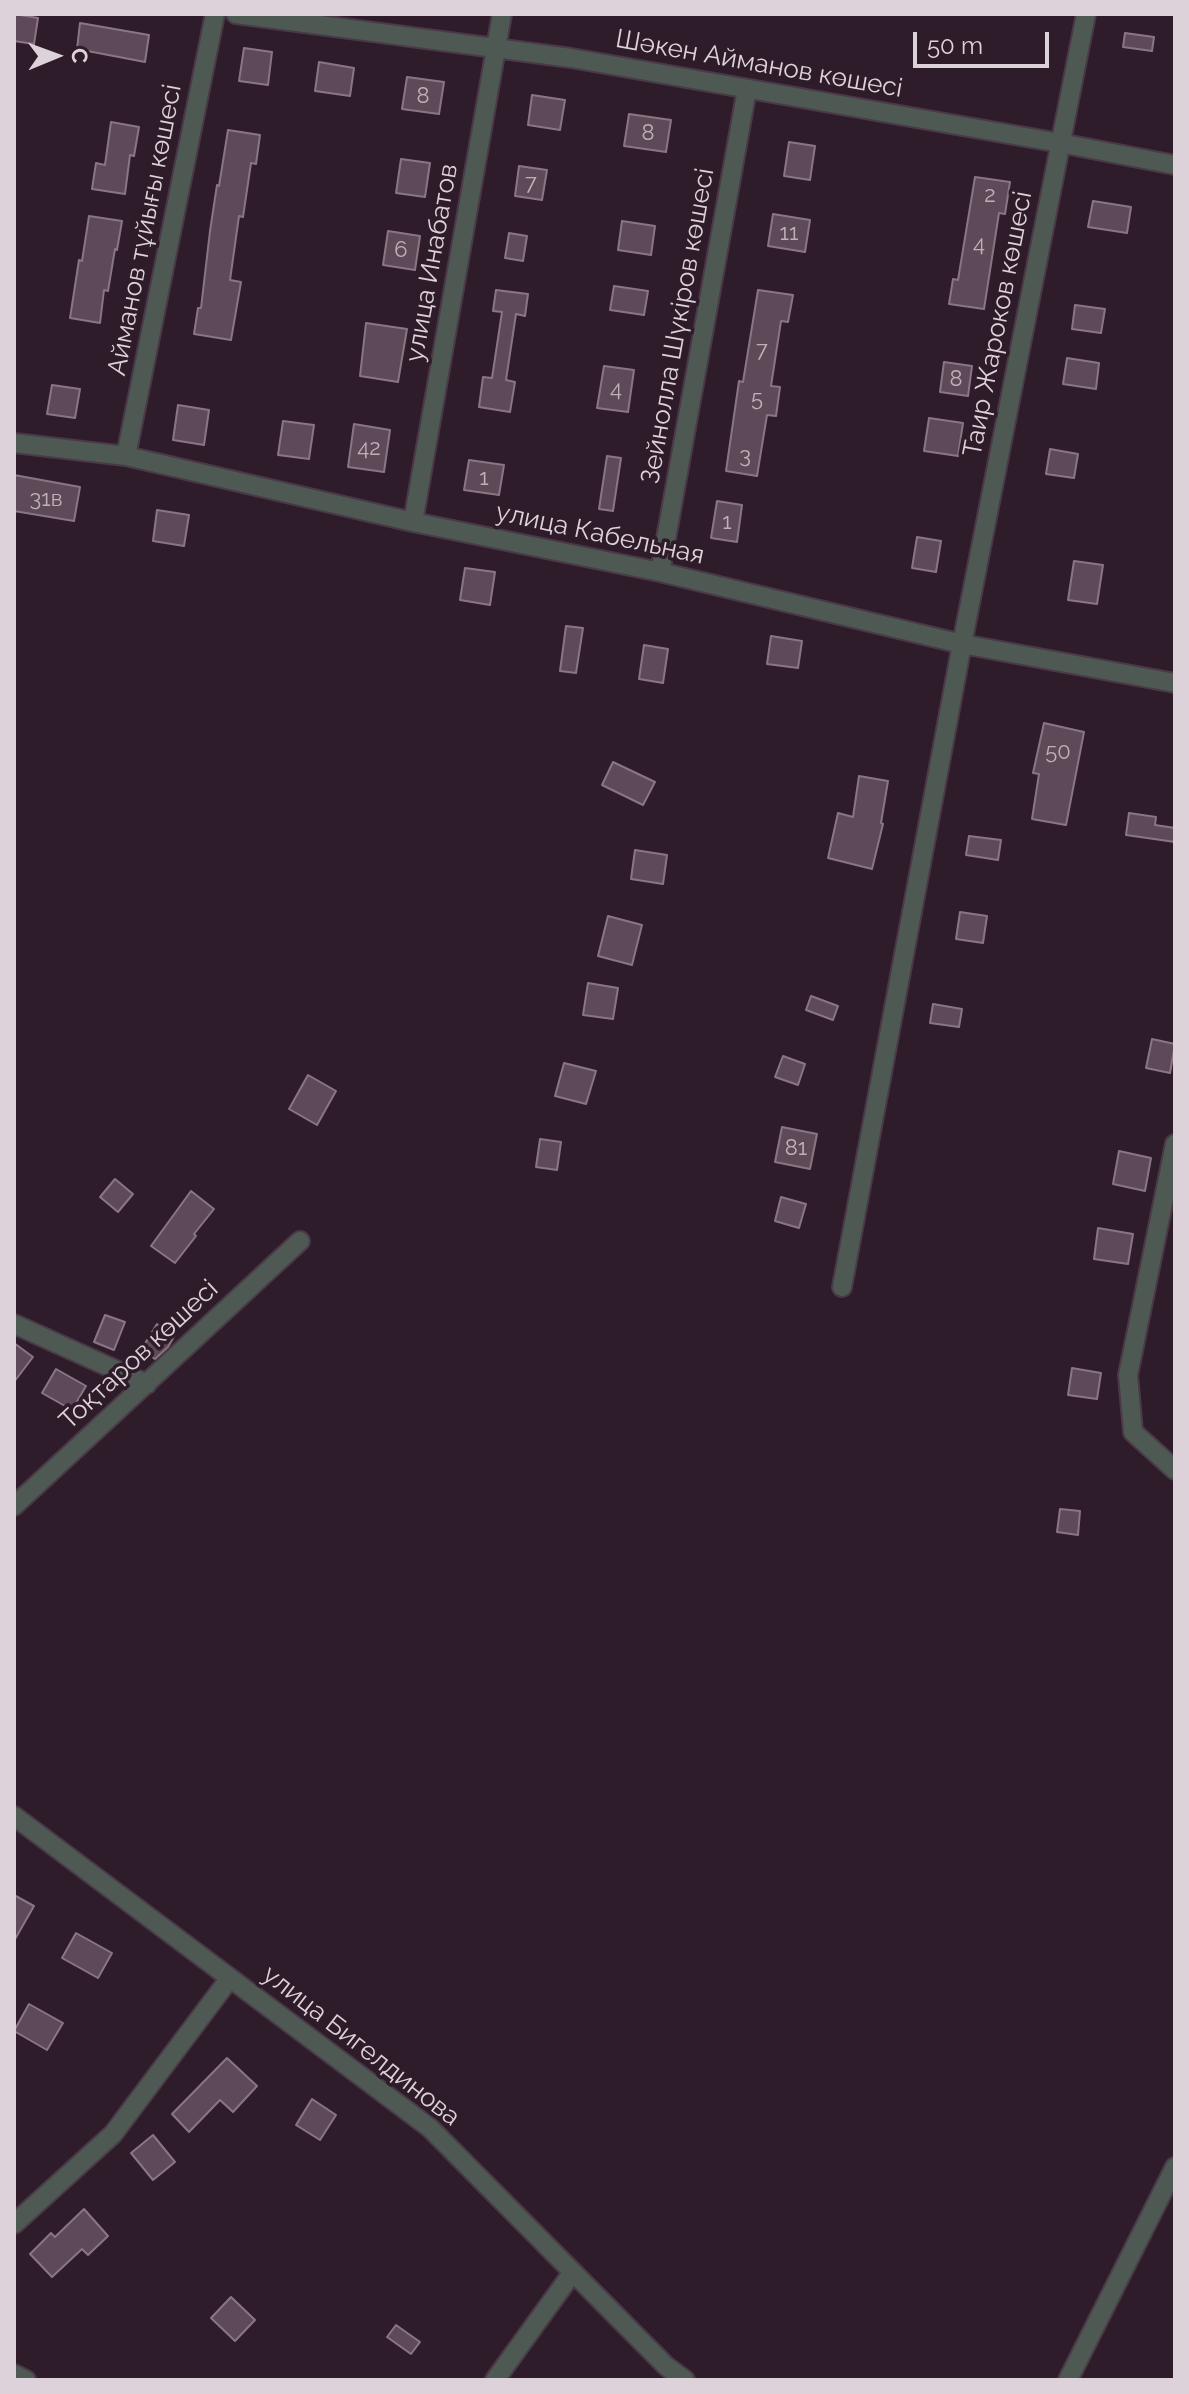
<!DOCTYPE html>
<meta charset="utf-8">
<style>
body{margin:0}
#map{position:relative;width:1189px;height:2394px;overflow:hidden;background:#2e1c2a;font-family:Raleway,sans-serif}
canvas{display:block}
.frame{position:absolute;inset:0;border:16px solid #ded2da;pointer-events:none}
.north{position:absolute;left:16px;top:16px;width:80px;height:80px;-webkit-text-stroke:6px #2e1c2a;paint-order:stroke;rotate:89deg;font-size:22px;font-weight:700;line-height:32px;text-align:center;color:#ded2da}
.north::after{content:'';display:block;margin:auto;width:28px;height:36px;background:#ded2da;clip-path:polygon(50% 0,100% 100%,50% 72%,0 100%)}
.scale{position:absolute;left:913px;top:32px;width:136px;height:36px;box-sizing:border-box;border:4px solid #ded2da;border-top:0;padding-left:10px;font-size:24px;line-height:28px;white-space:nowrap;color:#ded2da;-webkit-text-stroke:6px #2e1c2a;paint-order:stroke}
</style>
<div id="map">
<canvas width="1189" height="2394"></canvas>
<div class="frame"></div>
<div class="north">С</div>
<div class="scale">50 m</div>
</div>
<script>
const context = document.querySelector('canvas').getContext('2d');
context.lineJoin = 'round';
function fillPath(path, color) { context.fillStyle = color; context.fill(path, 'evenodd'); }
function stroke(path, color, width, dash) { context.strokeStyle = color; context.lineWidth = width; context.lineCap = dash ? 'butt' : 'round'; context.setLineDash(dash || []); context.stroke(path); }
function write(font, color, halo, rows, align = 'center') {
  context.font = font + ' Raleway,sans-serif'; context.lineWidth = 7; context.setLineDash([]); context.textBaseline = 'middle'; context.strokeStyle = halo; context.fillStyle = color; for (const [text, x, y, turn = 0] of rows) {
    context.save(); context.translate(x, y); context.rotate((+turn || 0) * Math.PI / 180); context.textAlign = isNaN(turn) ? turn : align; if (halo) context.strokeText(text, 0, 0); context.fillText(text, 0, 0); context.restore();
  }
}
const building = new Path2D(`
 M 14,14 L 38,18 L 34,44 L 14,41 Z
 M 80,23 L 149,35 L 145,62 L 77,49 Z
 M 1125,33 L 1154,37 L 1152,51 L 1123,47 Z
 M 244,48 L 272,52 L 268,85 L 239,81 Z
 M 319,62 L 354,68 L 350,96 L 315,91 Z
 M 407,77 L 444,82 L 439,114 L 402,109 Z
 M 532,95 L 565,100 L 560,130 L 528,125 Z
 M 629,114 L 671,120 L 666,152 L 624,146 Z
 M 111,122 L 139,127 L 134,156 L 130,155 L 125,194 L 92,189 L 96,163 L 105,165 Z
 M 228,130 L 260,135 L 256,164 L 251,163 L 243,217 L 239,216 L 230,280 L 241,282 L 231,340 L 194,334 L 198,308 L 201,308 L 210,231 L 217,185 L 219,186 Z
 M 789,142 L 815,146 L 810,180 L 784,176 Z
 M 401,159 L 430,163 L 425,197 L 396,193 Z
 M 519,166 L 547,170 L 542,200 L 515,196 Z
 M 975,177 L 1010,182 L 1005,214 L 999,213 L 984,309 L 949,304 L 953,279 L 958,280 Z
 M 1093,201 L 1131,207 L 1127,233 L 1088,227 Z
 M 773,214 L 810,220 L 805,252 L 768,246 Z
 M 89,216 L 122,221 L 117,250 L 115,249 L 108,291 L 104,290 L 100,323 L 70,318 L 79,260 L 82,261 Z
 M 622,221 L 655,226 L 651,255 L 618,250 Z
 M 388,231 L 420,236 L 415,270 L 383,265 Z
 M 509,233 L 527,236 L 523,261 L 505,258 Z
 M 614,286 L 648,291 L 644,315 L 610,310 Z
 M 496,290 L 528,294 L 525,316 L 516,314 L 506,380 L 515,382 L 510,412 L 479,407 L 483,377 L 492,378 L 502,312 L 493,311 Z
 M 758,290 L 793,295 L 788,322 L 781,321 L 771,386 L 780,387 L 776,416 L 767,415 L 757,476 L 726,471 L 739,381 L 743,382 Z
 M 1075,305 L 1105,309 L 1101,333 L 1072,329 Z
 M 366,323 L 407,329 L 398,382 L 360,376 Z
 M 1067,358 L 1099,363 L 1096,389 L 1063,384 Z
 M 944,362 L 972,366 L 968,396 L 940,392 Z
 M 604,366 L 634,370 L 628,412 L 597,408 Z
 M 52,385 L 80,389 L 75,418 L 47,414 Z
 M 178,405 L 209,410 L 204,445 L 173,440 Z
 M 929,418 L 963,423 L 958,456 L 924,451 Z
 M 283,421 L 314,425 L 309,459 L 278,455 Z
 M 354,424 L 390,430 L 384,472 L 348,467 Z
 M 1050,449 L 1078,454 L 1074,478 L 1046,474 Z
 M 607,456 L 621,458 L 613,511 L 599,509 Z
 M 469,460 L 504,465 L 499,495 L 464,490 Z
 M 14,475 L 80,487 L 74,521 L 14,511 Z
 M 717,501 L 742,505 L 737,542 L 711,538 Z
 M 157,510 L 189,515 L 184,546 L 153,541 Z
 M 917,537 L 941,541 L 936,572 L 912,568 Z
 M 1074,561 L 1103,565 L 1097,604 L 1068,600 Z
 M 465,568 L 495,572 L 490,605 L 460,600 Z
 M 566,626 L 583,628 L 576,673 L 560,671 Z
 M 771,636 L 802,641 L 798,668 L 767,664 Z
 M 644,645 L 668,649 L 663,683 L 639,679 Z
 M 1044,723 L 1084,732 L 1066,825 L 1032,819 L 1039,774 L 1033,773 Z
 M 613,762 L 655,782 L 643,805 L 602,785 Z
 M 859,776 L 888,781 L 881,823 L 883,824 L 872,869 L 828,858 L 838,813 L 853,817 Z
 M 1129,813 L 1156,817 L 1155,825 L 1175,828 L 1175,842 L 1126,835 Z
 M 969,836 L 1001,840 L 998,860 L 966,855 Z
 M 635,850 L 667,855 L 663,884 L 631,879 Z
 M 960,912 L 987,916 L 983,943 L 956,939 Z
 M 608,916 L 642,925 L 632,965 L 598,956 Z
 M 588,983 L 618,988 L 613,1019 L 583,1015 Z
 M 811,996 L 838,1006 L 833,1020 L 806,1010 Z
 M 933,1004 L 962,1009 L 959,1027 L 930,1023 Z
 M 1152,1039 L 1175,1044 L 1170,1073 L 1146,1068 Z
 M 783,1056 L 805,1064 L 798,1085 L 775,1077 Z
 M 564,1063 L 596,1071 L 586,1104 L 555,1096 Z
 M 308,1075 L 336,1091 L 317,1125 L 289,1109 Z
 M 782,1127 L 817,1134 L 810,1169 L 775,1162 Z
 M 540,1139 L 561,1142 L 557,1170 L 536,1167 Z
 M 1119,1151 L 1151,1158 L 1145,1191 L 1113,1184 Z
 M 115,1179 L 133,1194 L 118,1212 L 100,1197 Z
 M 191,1191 L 214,1209 L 194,1234 L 196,1236 L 175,1263 L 151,1246 Z
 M 781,1197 L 806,1204 L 799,1228 L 775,1221 Z
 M 1098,1228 L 1133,1234 L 1128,1264 L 1094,1259 Z
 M 105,1315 L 125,1322 L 114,1350 L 94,1342 Z
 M 157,1324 L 175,1335 L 168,1347 L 155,1359 L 141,1350 Z
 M 14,1343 L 33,1357 L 14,1382 Z
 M 1072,1368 L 1101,1373 L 1097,1399 L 1068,1395 Z
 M 56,1369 L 86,1386 L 72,1410 L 42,1393 Z
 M 1060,1509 L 1080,1511 L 1078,1535 L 1057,1532 Z
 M 14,1895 L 34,1906 L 14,1941 Z
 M 76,1933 L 112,1953 L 98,1978 L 62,1958 Z
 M 29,2004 L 63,2023 L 47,2050 L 14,2031 Z
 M 227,2058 L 257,2086 L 233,2112 L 220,2100 L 189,2132 L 172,2114 Z
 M 312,2099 L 336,2115 L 320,2140 L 296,2125 Z
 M 153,2135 L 175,2162 L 153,2180 L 131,2153 Z
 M 84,2209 L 108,2236 L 88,2255 L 82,2249 L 52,2277 L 30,2254 L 51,2233 L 55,2237 Z
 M 231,2297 L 255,2320 L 235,2341 L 211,2318 Z
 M 396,2325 L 420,2342 L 411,2354 L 387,2337 Z`);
const minor = new Path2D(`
 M 236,14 L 571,58 L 1060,143 L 1175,165
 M 14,443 L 126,456 L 413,522 L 660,572 L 962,644 L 1175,683
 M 126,456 L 215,14
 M 413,522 L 502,14
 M 660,572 L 747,89
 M 1175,1144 L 1128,1375 L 1133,1432 L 1175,1470
 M 842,1287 L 962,644 L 1086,14
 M 14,1324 L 147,1384
 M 14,1506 L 300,1241
 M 14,1816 L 430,2128 L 666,2366 L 685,2380
 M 14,2224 L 113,2134 L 230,1978
 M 14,2374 L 26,2380
 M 495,2380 L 573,2272
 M 1068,2380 L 1175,2167`);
const numberNames = [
 ["8",423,96],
 ["8",648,133],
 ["7",531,183],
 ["2",990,195],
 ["11",789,233],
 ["4",979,244],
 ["6",401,250],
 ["7",762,350],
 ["8",956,379],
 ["4",616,389],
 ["5",757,399],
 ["42",369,448],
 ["3",745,456],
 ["1",484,478],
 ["31в",46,499],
 ["1",727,522],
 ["50",1058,752],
 ["81",796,1148]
];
const streetNames = [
 ["Шәкен Айманов көшесі",759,64,10],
 ["Айманов тұйығы көшесі",145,230,-79],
 ["улица Инабатов",432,263,-80],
 ["Таир Жароков көшесі",998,324,-79],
 ["Зейнолла Шүкіров көшесі",678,326,-80],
 ["улица Кабельная",600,534,12],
 ["Тоқтаров көшесі",139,1355,-43],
 ["улица Бигелдинова",361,2046,38]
];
fillPath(building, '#5d4958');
stroke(building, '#8b7585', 2);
stroke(minor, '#4a3946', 22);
stroke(minor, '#4e5954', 18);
write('22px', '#beb0ba', null, numberNames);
write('26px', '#ded2da', '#2e1c2a', streetNames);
</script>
